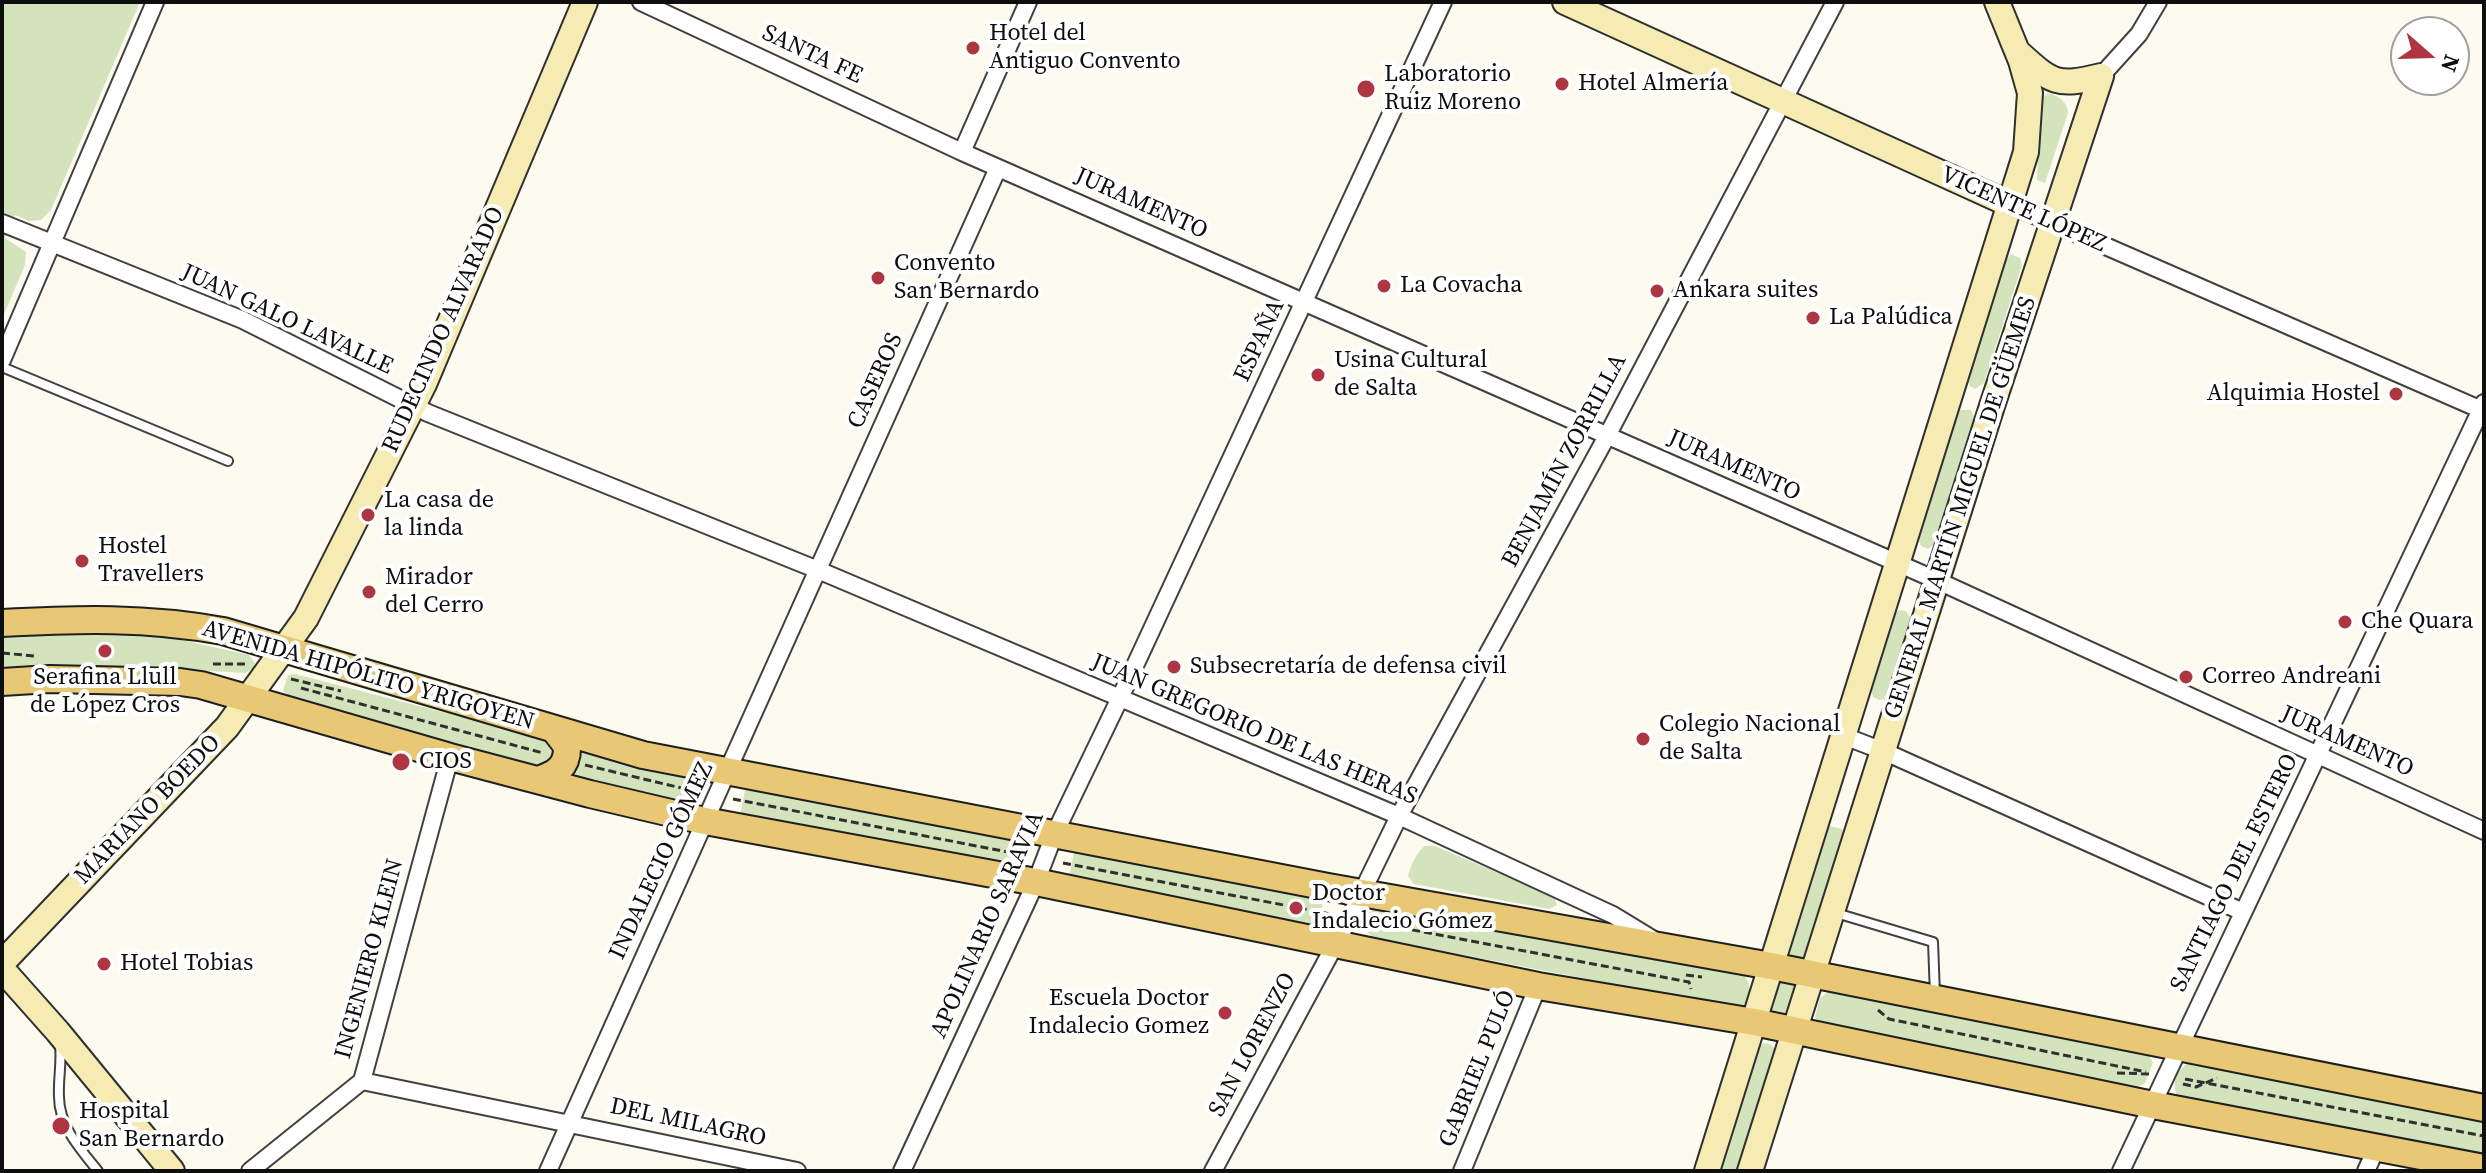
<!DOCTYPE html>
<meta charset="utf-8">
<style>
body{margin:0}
#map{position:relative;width:2486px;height:1173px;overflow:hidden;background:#fdfaf0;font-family:"Source Serif 4",serif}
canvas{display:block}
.frame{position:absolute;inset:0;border:4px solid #0e0e0e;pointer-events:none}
.north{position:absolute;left:2390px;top:16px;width:80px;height:80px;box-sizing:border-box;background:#fff;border:2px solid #9f9f9f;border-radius:50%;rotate:110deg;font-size:22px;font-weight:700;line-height:32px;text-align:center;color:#0e0e0e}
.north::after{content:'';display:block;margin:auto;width:28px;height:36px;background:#ad3640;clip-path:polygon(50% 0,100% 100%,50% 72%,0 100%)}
</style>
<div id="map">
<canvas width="2486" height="1173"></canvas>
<div class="frame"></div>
<div class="north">N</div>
</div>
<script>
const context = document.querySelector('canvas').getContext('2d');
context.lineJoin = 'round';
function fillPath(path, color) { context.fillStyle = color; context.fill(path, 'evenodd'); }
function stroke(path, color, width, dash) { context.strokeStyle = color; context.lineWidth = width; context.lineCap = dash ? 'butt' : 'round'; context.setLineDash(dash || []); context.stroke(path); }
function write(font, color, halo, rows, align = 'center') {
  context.font = font + ' "Source Serif 4",serif'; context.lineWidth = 8; context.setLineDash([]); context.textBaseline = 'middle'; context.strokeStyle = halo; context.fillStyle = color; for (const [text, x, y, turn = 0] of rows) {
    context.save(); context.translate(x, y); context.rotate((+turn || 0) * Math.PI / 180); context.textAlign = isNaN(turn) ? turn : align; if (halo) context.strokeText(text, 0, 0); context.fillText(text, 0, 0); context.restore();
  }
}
const green = new Path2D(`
 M 2,2 L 140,2 L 51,210 L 41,220 L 29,221 L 15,215 L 5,238 L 26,252 L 25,265 L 2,319 Z
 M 2048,93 C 2059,96 2067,101 2068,113 L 2045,183 L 2037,180 L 2040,107 L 2041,99 Z
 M 2011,254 L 2020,258 L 2022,265 L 1984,383 L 1975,389 L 1970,386 L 1967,379 L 2004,262 Z
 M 1960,410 L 1971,410 L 1974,417 L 1934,544 L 1928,549 L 1921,546 L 1917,536 Z
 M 1899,610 L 1906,611 L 1912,620 L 1887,698 L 1879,700 L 1873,697 L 1871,689 L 1895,613 Z
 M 2,632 L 159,635 L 249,655 L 255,663 L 253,669 L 245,673 L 178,669 L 23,666 L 2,669 Z
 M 295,674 L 547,739 L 553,746 L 556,757 L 545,766 L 532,767 L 291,698 L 283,691 L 288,675 Z
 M 577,750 L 624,763 L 690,777 L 700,784 L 697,798 L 693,803 L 682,803 L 562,776 Z
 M 746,785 L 1022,837 L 1017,868 L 740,816 Z
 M 1829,826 L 1842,829 L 1844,838 L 1803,963 L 1787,958 Z
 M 1425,846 L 1435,846 L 1554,897 L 1557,905 L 1549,909 L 1414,884 L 1408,876 C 1410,867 1417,851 1425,846 Z
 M 1075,848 L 1323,900 L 1318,929 L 1069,878 Z
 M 1380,906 L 1738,971 C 1753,980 1752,994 1742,1007 L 1735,1008 L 1372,937 L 1365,930 C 1364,918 1368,911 1380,906 Z
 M 1781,981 L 1797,986 L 1785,1018 L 1769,1013 Z
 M 1831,990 L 2146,1051 L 2153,1062 L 2145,1083 L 2136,1088 L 1820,1025 L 1815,1017 L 1820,998 Z
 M 1764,1043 L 1772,1045 L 1775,1050 L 1737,1171 L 1719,1171 L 1758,1047 Z
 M 2191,1061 L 2484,1117 L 2484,1156 L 2177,1096 C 2171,1081 2178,1069 2191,1061 Z`);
const path = new Path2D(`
 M 2,653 L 34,656
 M 213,664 L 246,664
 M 291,679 L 341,691
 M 301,688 L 543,753
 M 585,765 L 698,792
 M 733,799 L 1008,852
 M 1063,863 L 1331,914
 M 1365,921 L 1689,982 L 1691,989
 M 1686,975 L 1702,977
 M 1878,1010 L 1889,1019 L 2146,1072
 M 2117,1073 L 2150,1074
 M 2185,1079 L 2484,1136
 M 2183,1084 L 2196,1087 L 2217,1078`);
const lane = new Path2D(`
 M 2,367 L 228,461
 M 1836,913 L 1933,942 L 1935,995
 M 60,1045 C 62,1063 58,1079 59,1097 C 59,1126 81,1150 98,1171`);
const street = new Path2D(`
 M 641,2 L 962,152 L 1936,580 L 2484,831
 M 2101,76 L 2139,34 L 2158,2
 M 962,152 L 1028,2
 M 2009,204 L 2484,411
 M 2,223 L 243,320 L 428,413 L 818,570 L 1399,816 L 1613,915 L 1654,940
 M 2,360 L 155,2
 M 1844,736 L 1883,751 L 2243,912
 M 362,1081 L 797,1171
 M 250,1171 L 362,1081 L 450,757
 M 548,1171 L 998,168
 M 902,1171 L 1036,882 L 1054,835 L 1119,700 L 1443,2
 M 1213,1171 L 1350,917 L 1399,816 L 1607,436 L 1835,2
 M 1462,1171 L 1538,986
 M 2121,1171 L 2484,403
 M 2366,1171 L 2376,1149`);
const secondary = new Path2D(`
 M 1565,2 L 2009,204
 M 2019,53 C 2052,83 2057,87 2101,76
 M 2,963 L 227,727 L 306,618 L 424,384 L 585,2
 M 2,969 L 58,1032 L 172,1171
 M 1707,1171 L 2026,152 L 2030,93 L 2021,61 L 1997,2
 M 1750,1171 L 1992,406 L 2101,76`);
const primary = new Path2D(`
 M 2,623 C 80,619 145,617 223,631 L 643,755 L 1328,887 L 1771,966 L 2484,1108
 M 2,682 L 50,679 L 180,682 L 201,685 L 450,757 L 590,794 L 705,821 L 1036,882 L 1538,986 L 1754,1022 L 2153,1105 L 2484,1168
 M 538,780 C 556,774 568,767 567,746 L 554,729`);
const markers = [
 [973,48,8,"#ad3640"],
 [1562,84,8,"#ad3640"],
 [1366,89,10,"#ad3640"],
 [878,278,8,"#ad3640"],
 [1384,286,8,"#ad3640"],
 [1657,291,8,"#ad3640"],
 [1813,318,8,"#ad3640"],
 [1318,375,8,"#ad3640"],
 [2396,394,8,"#ad3640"],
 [368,515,8,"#ad3640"],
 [82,561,8,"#ad3640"],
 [369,592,8,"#ad3640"],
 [2345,622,8,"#ad3640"],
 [105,651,8,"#ad3640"],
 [1174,667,8,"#ad3640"],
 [2186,677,8,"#ad3640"],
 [1643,739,8,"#ad3640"],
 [401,762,10,"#ad3640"],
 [1296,908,8,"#ad3640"],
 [104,964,8,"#ad3640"],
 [1225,1013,8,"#ad3640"],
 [61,1126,10,"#ad3640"]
];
const poiNames = [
 ["Hotel del",989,34],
 ["Antiguo Convento",989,62],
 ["Laboratorio",1384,75],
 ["Ruiz Moreno",1384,103],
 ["Hotel Almería",1578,84],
 ["Convento",894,264],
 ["San Bernardo",894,292],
 ["La Covacha",1400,286],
 ["Ankara suites",1673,291],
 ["La Palúdica",1829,318],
 ["Usina Cultural",1334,361],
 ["de Salta",1334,389],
 ["Alquimia Hostel",2380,394,"right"],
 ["La casa de",384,501],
 ["la linda",384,529],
 ["Hostel",98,547],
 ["Travellers",98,575],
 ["Mirador",385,578],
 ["del Cerro",385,606],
 ["Che Quara",2361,622],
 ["Subsecretaría de defensa civil",1190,667],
 ["Correo Andreani",2202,677],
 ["Serafina Llull",105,678,"center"],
 ["de López Cros",105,706,"center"],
 ["Colegio Nacional",1659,725],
 ["de Salta",1659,753],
 ["CIOS",419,762],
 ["Doctor",1312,894],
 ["Indalecio Gómez",1312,922],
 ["Hotel Tobias",120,964],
 ["Escuela Doctor",1209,999,"right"],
 ["Indalecio Gomez",1209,1027,"right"],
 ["Hospital",79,1112],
 ["San Bernardo",79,1140]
];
const streetNames = [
 ["SANTA FE",812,55,25],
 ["JURAMENTO",1141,204,24],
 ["VICENTE LÓPEZ",2023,210,24],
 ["JUAN GALO LAVALLE",287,320,25],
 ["RUDECINDO ALVARADO",444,330,-66],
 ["ESPAÑA",1260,341,-65],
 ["CASEROS",876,381,-66],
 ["BENJAMÍN ZORRILLA",1565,461,-62],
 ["JURAMENTO",1734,466,24],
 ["GENERAL MARTÍN MIGUEL DE GÜEMES",1961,508,-72],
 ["AVENIDA HIPÓLITO YRIGOYEN",368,676,16],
 ["JUAN GREGORIO DE LAS HERAS",1254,730,23],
 ["JURAMENTO",2347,742,24],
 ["MARIANO BOEDO",148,810,-46],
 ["INDALECIO GÓMEZ",662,861,-65],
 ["SANTIAGO DEL ESTERO",2235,873,-64],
 ["APOLINARIO SARAVIA",988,925,-66],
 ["INGENIERO KLEIN",370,959,-75],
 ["SAN LORENZO",1253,1045,-62],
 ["GABRIEL PULÓ",1478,1069,-68],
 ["DEL MILAGRO",688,1123,12]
];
fillPath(green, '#d3e4bd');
stroke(lane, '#414141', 12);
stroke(street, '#414141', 20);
stroke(secondary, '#303030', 28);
stroke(primary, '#1f1f1f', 30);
stroke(path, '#303030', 3, [8, 4]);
stroke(lane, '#fff', 8);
stroke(street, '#fff', 16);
stroke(secondary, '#f6ecb3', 24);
stroke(primary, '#e8c875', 26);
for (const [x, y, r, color] of markers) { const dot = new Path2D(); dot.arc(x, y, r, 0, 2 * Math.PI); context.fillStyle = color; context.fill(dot); stroke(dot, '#fff', 3); }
write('24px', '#0e0e0e', '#fff', poiNames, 'left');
write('24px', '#0e0e0e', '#fff', streetNames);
</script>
